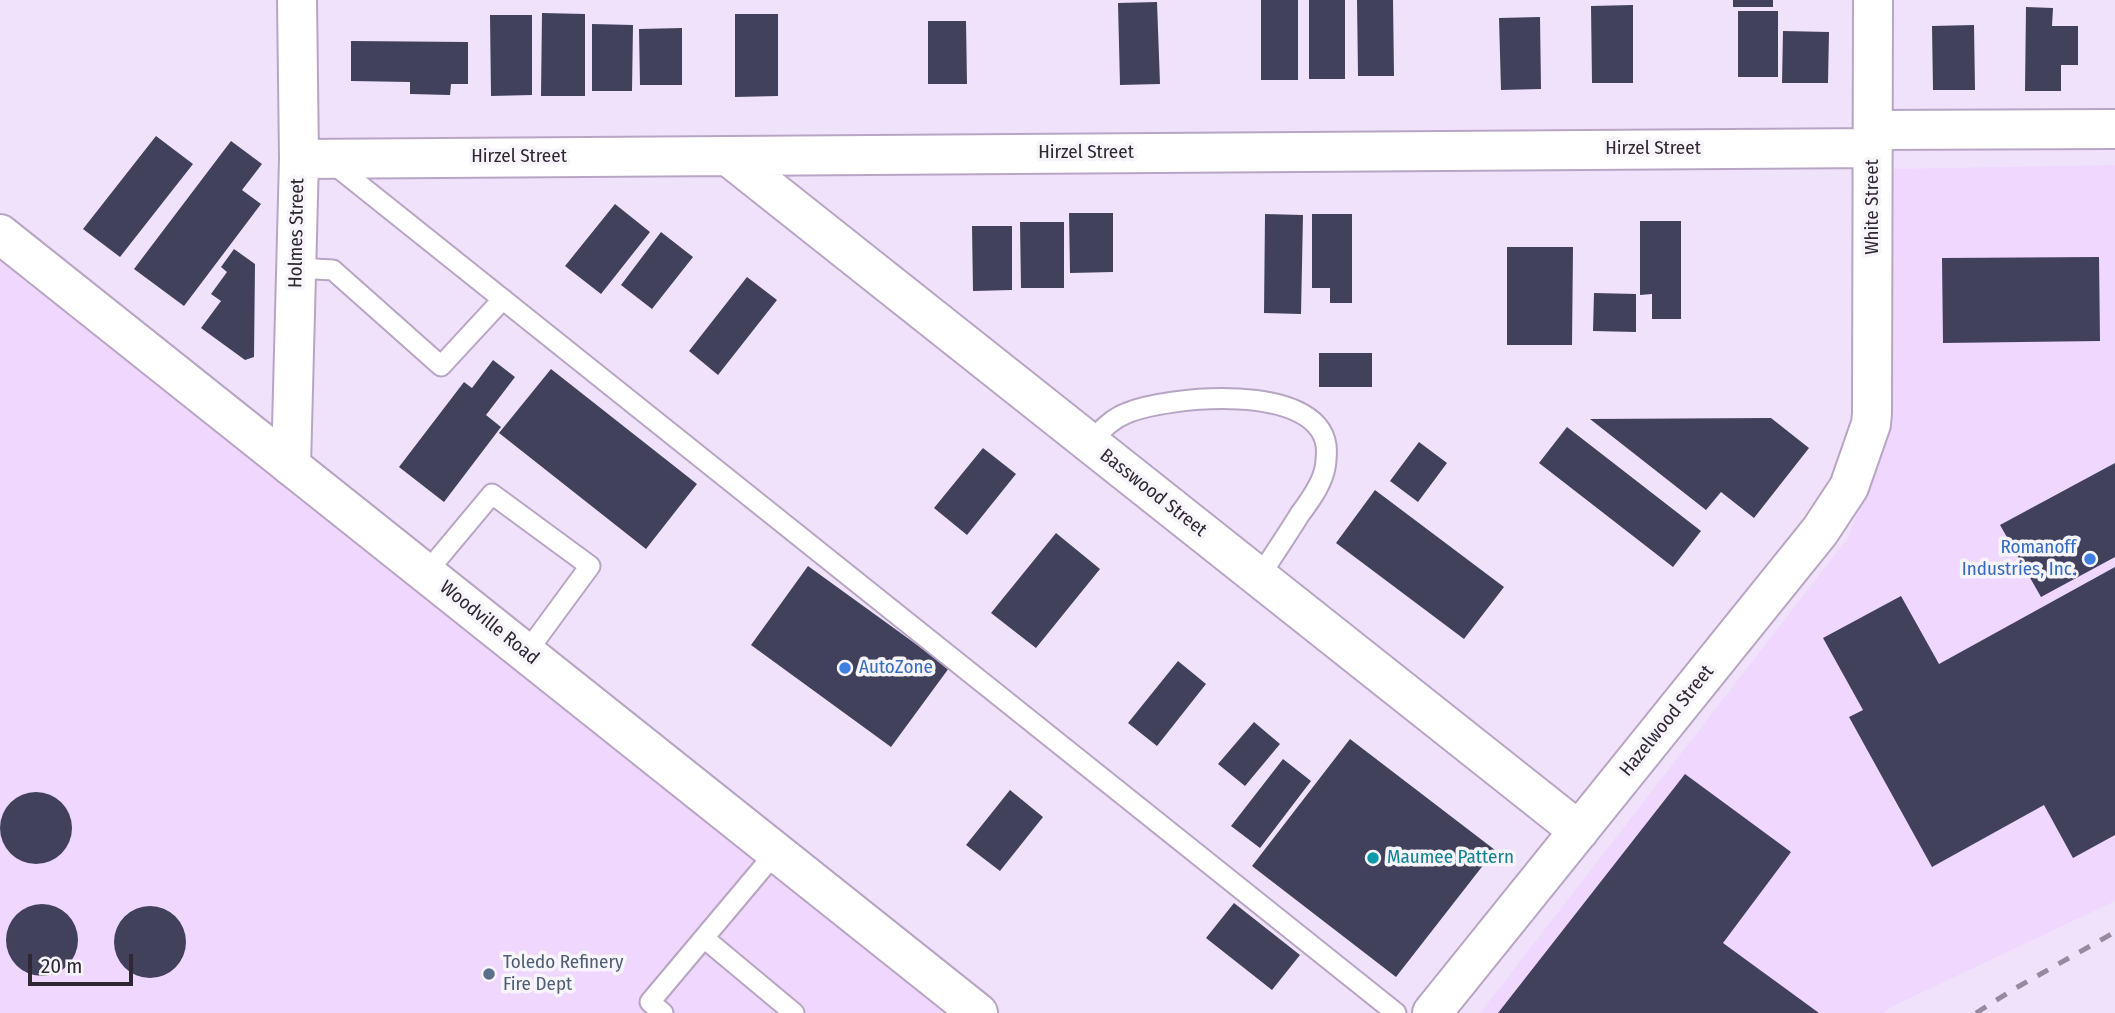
<!DOCTYPE html>
<style>
body{margin:0}
#map{position:relative;width:2115px;height:1013px;overflow:hidden;background:#f1e2fc;font-family:"Fira Sans Condensed",sans-serif}
canvas{display:block}
.scale{position:absolute;left:28px;top:954px;width:105px;height:32px;box-sizing:border-box;border:4px solid #2f2834;border-top:0;padding-left:9px;font-size:21px;line-height:24px;white-space:nowrap;color:#2f2834;-webkit-text-stroke:5px #f8f4fb;paint-order:stroke}
</style>
<div id="map">
<canvas width="2115" height="1013"></canvas>
<div class="scale">20 m</div>
</div>
<script>
const context = document.querySelector('canvas').getContext('2d');
context.lineJoin = 'round';
function fillPath(path, color) { context.fillStyle = color; context.fill(path, 'evenodd'); }
function stroke(path, color, width, dash) { context.strokeStyle = color; context.lineWidth = width; context.lineCap = dash ? 'butt' : 'round'; context.setLineDash(dash || []); context.stroke(path); }
function write(font, color, halo, rows, align = 'center') {
  context.font = font + ' "Fira Sans Condensed",sans-serif'; context.lineWidth = 7; context.setLineDash([]); context.textBaseline = 'middle'; context.strokeStyle = halo; context.fillStyle = color; for (const [text, x, y, turn = 0] of rows) {
    context.save(); context.translate(x, y); context.rotate((+turn || 0) * Math.PI / 180); context.textAlign = isNaN(turn) ? turn : align; if (halo) context.strokeText(text, 0, 0); context.fillText(text, 0, 0); context.restore();
  }
}
const built = new Path2D(`
 M 2115,165 L 2115,901 L 1889,1008 L 1884,1013 L 1480,1013 L 1847,539 L 1891,432 L 1891,169 Z
 M 0,224 L 984,1013 L 0,1013 Z`);
const building = new Path2D(`
 M 1261,0 L 1298,0 L 1298,80 L 1261,80 Z
 M 1309,0 L 1345,0 L 1345,79 L 1309,79 Z
 M 1357,0 L 1393,0 L 1394,76 L 1358,76 Z
 M 1733,0 L 1773,0 L 1773,7 L 1733,7 Z
 M 1157,2 L 1160,84 L 1120,85 L 1118,3 Z
 M 1633,5 L 1633,83 L 1592,83 L 1591,6 Z
 M 2026,7 L 2053,8 L 2052,26 L 2078,26 L 2078,65 L 2061,65 L 2061,91 L 2025,91 Z
 M 1738,11 L 1778,11 L 1778,77 L 1738,77 Z
 M 542,13 L 585,14 L 585,96 L 541,96 Z
 M 735,14 L 778,14 L 778,96 L 735,97 Z
 M 490,15 L 532,15 L 532,95 L 491,96 Z
 M 1540,17 L 1541,89 L 1501,90 L 1499,18 Z
 M 928,21 L 966,21 L 967,84 L 928,84 Z
 M 592,24 L 633,25 L 632,91 L 592,91 Z
 M 1974,25 L 1975,90 L 1933,90 L 1932,26 Z
 M 682,28 L 682,85 L 640,85 L 639,29 Z
 M 1783,31 L 1829,32 L 1828,83 L 1782,83 Z
 M 351,41 L 468,42 L 468,84 L 451,84 L 450,95 L 410,94 L 410,82 L 351,81 Z
 M 156,136 L 193,164 L 120,257 L 83,229 Z
 M 231,141 L 262,164 L 242,190 L 261,204 L 184,306 L 134,269 Z
 M 615,204 L 650,232 L 601,294 L 565,266 Z
 M 1069,213 L 1113,213 L 1113,272 L 1070,273 Z
 M 1265,214 L 1303,215 L 1301,314 L 1264,313 Z
 M 1312,214 L 1352,214 L 1352,303 L 1330,303 L 1330,288 L 1312,288 Z
 M 1640,221 L 1681,221 L 1681,319 L 1652,319 L 1652,294 L 1640,295 Z
 M 1020,222 L 1064,222 L 1064,288 L 1021,288 Z
 M 972,226 L 1012,226 L 1012,290 L 973,291 Z
 M 661,232 L 693,257 L 652,309 L 621,285 Z
 M 1507,247 L 1573,247 L 1572,345 L 1507,345 Z
 M 234,249 L 255,264 L 254,357 L 245,360 L 201,328 L 221,301 L 211,294 L 227,272 L 221,267 Z
 M 2099,257 L 2100,341 L 1943,343 L 1942,258 Z
 M 747,277 L 777,300 L 718,375 L 689,351 Z
 M 1594,293 L 1636,294 L 1636,332 L 1593,331 Z
 M 1319,353 L 1372,353 L 1372,387 L 1319,387 Z
 M 493,360 L 515,377 L 486,415 L 501,427 L 444,502 L 399,467 L 464,382 L 472,388 Z
 M 551,369 L 697,484 L 646,549 L 499,433 Z
 M 1771,418 L 1809,448 L 1754,518 L 1721,492 L 1706,510 L 1590,419 Z
 M 1567,427 L 1701,531 L 1673,567 L 1539,463 Z
 M 1419,442 L 1447,463 L 1418,502 L 1390,481 Z
 M 983,448 L 1016,474 L 967,535 L 934,508 Z
 M 2115,463 L 2115,557 L 2041,597 L 2000,525 Z
 M 1375,490 L 1504,587 L 1464,639 L 1336,543 Z
 M 1056,533 L 1100,569 L 1036,648 L 991,613 Z
 M 808,566 L 949,668 L 891,747 L 751,645 Z
 M 2115,567 L 2115,835 L 2073,858 L 2044,805 L 1932,867 L 1849,717 L 1863,710 L 1823,638 L 1901,596 L 1939,664 Z
 M 1178,661 L 1206,684 L 1157,746 L 1128,723 Z
 M 1254,722 L 1280,744 L 1245,786 L 1218,764 Z
 M 1350,739 L 1495,850 L 1396,977 L 1252,866 Z
 M 1283,759 L 1311,781 L 1260,848 L 1231,826 Z
 M 1685,774 L 1791,852 L 1723,943 L 1819,1013 L 1498,1013 Z
 M 1010,790 L 1043,817 L 1000,871 L 966,845 Z
 M0 828a36 36 0 1 1 72 0a36 36 0 1 1-72 0Z
 M 1234,903 L 1300,955 L 1272,990 L 1206,938 Z
 M6 940a36 36 0 1 1 72 0a36 36 0 1 1-72 0Z
 M114 942a36 36 0 1 1 72 0a36 36 0 1 1-72 0Z`);
const lane = new Path2D(`
 M 331,162 L 1396,1013
 M 296,268 L 333,270 L 441,366 L 503,299
 M 1089,443 C 1101,431 1111,419 1127,413 C 1169,396 1316,382 1326,445 C 1327,452 1326,466 1324,472 C 1320,487 1309,502 1300,514 C 1287,535 1273,556 1259,577
 M 426,573 L 492,494 L 590,566 L 526,653
 M 704,938 L 794,1013
 M 663,1013 L 650,1002 L 776,852`);
const street = new Path2D(`
 M 1873,130 L 2115,129
 M 728,156 L 1579,831
 M 299,159 L 1873,148
 M 291,466 L 299,159 L 297,0
 M 1432,1013 L 1820,531 L 1849,487 L 1871,424 L 1872,413 L 1873,0`);
const primary = new Path2D(`
 M 0,234 L 978,1013`);
const rail = new Path2D(`
 M 1976,1013 L 2014,989 L 2115,932`);
const markers = [
 [2090,559,7,"#3f7fe0"],
 [845,668,7,"#3f7fe0"],
 [1373,858,7,"#0f9aa8"],
 [489,974,7,"#5c6f8a"]
];
const streetNames = [
 ["Hirzel Street",1653,149],
 ["Hirzel Street",1086,153],
 ["Hirzel Street",519,157],
 ["White Street",1873,207,-90],
 ["Holmes Street",297,233,-89],
 ["Basswood Street",1153,493,38],
 ["Woodville Road",489,623,39],
 ["Hazelwood Street",1667,721,-51]
];
const shopNames = [
 ["Romanoff",2076,548],
 ["Industries, Inc.",2076,570],
 ["AutoZone",859,668,"left"]
];
const cultureNames = [
 ["Maumee Pattern",1387,858]
];
const serviceNames = [
 ["Toledo Refinery",503,963],
 ["Fire Dept",503,985]
];
fillPath(built, '#efd7fe');
fillPath(building, '#41415b');
stroke(lane, '#b8a5c4', 23);
stroke(street, '#b8a5c4', 42);
stroke(primary, '#b8a5c4', 42);
stroke(lane, '#fff', 19);
stroke(street, '#fff', 38);
stroke(primary, '#fff', 38);
stroke(rail, '#968b9e', 5, [12, 12]);
for (const [x, y, r, color] of markers) { const dot = new Path2D(); dot.arc(x, y, r, 0, 2 * Math.PI); context.fillStyle = color; context.fill(dot); stroke(dot, '#f8f4fb', 2.5); }
write('19px', '#2f2834', '#f8f4fb', streetNames);
write('19px', '#366cbe', '#f8f4fb', shopNames, 'right');
write('19px', '#0d838f', '#f8f4fb', cultureNames, 'left');
write('19px', '#4e5e75', '#f8f4fb', serviceNames, 'left');
</script>
